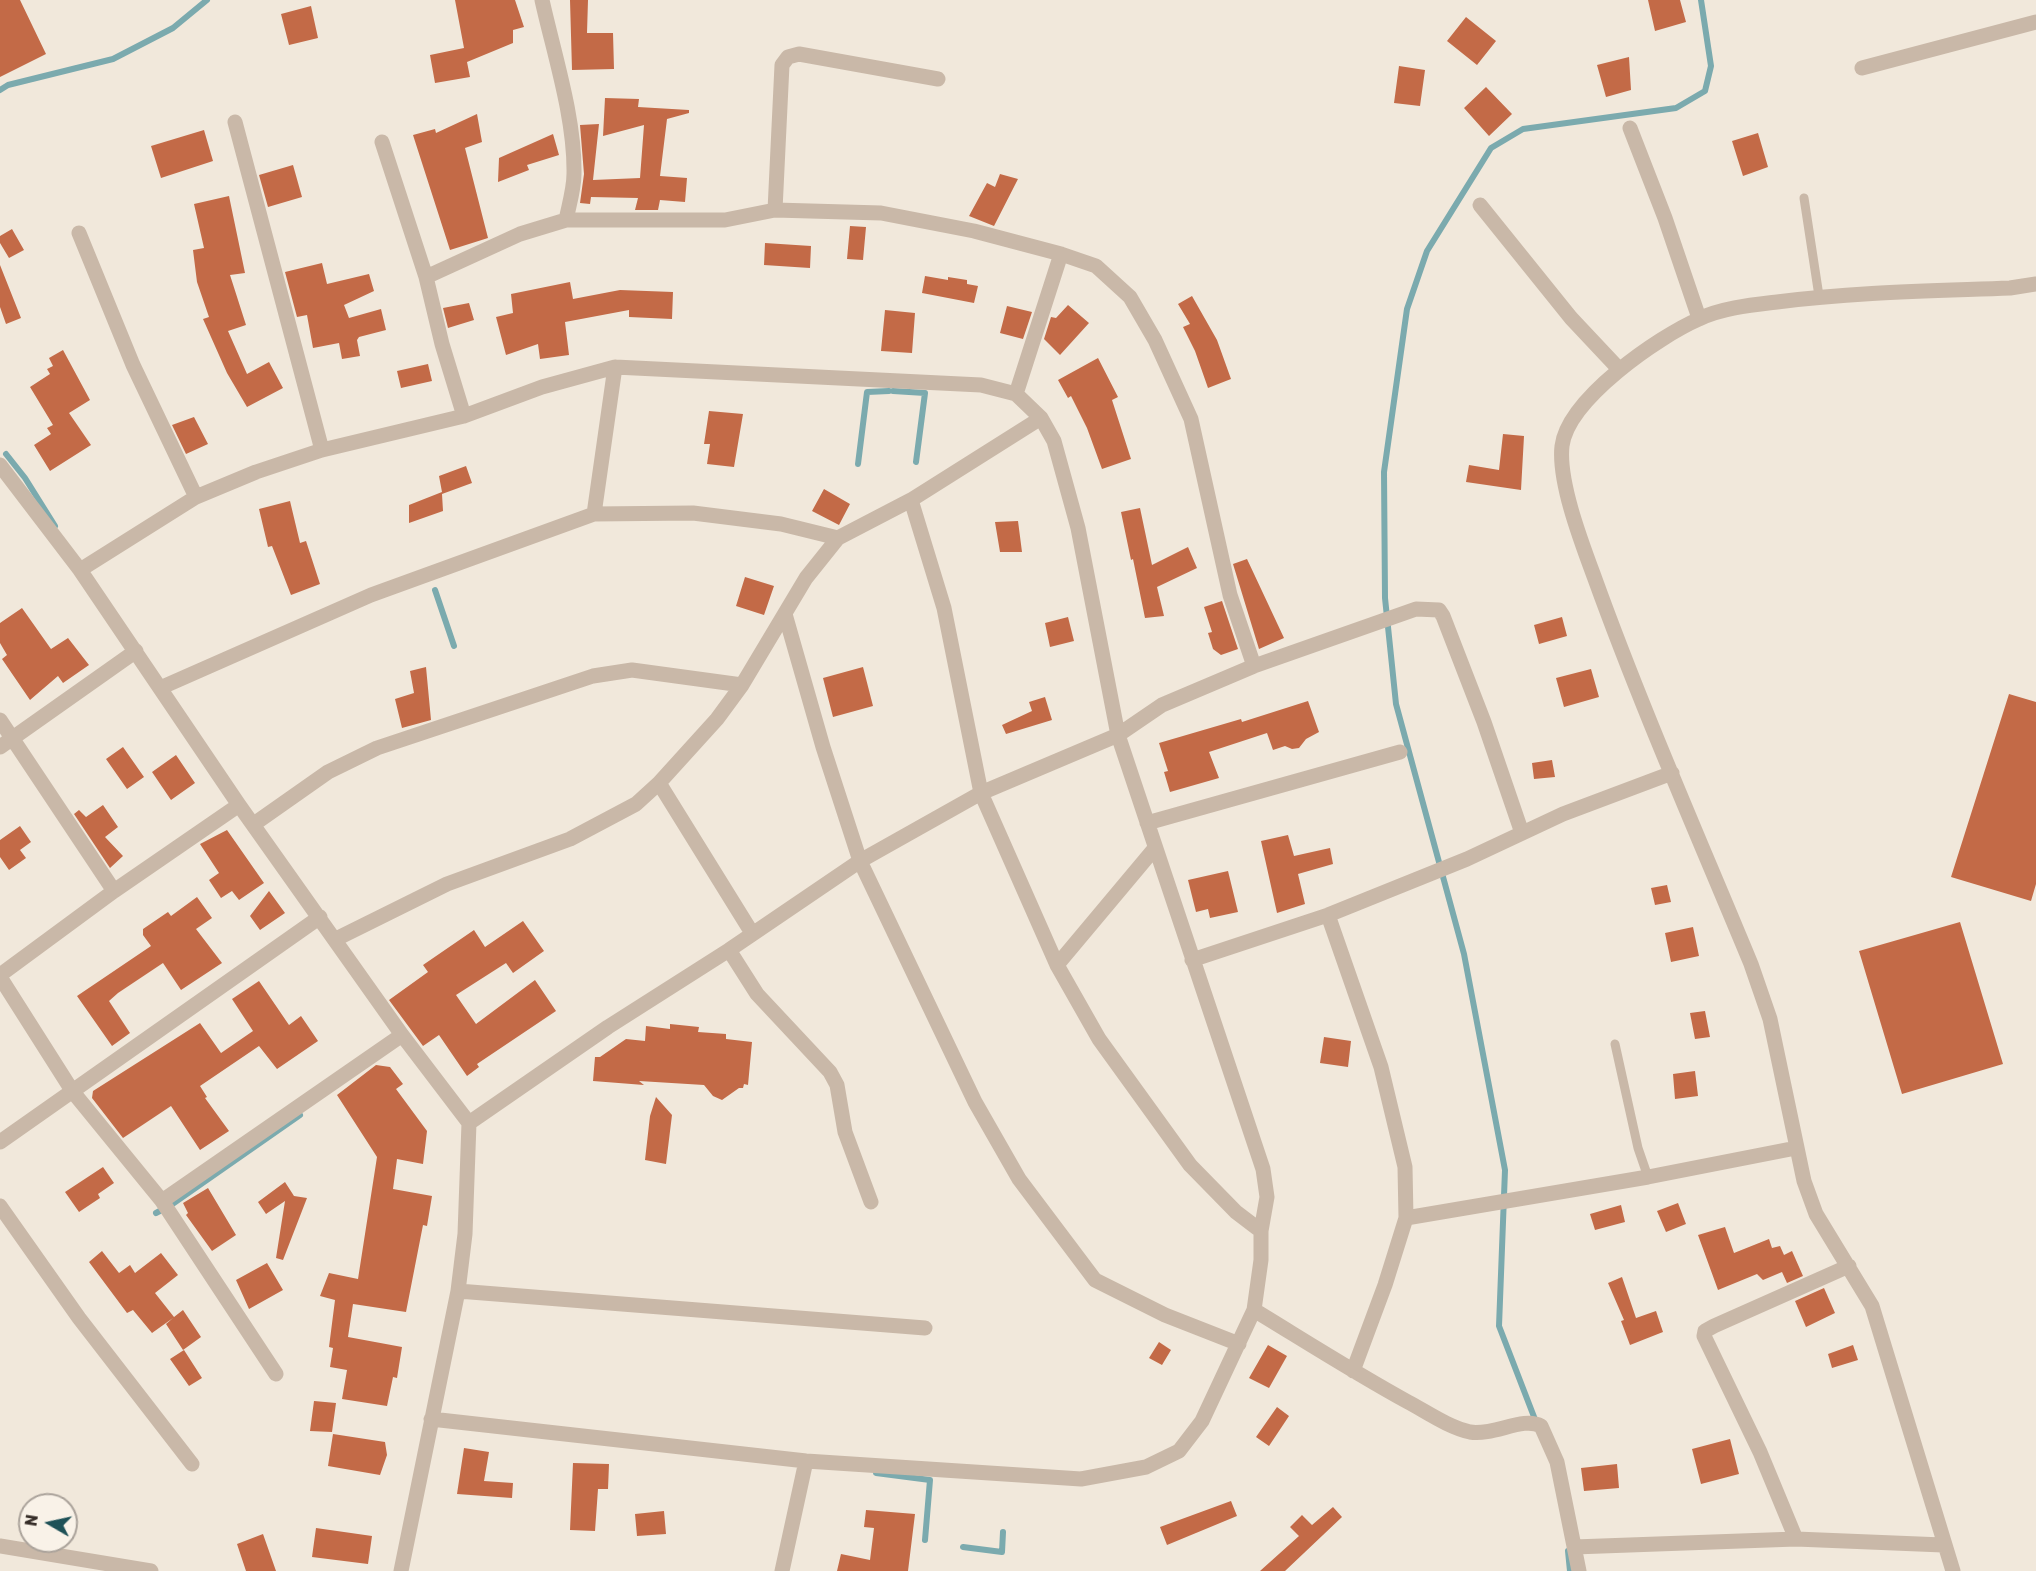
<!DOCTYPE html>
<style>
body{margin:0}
#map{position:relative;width:2036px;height:1571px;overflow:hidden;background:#f1e8db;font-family:Rubik,sans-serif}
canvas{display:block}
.north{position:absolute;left:18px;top:1493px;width:60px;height:60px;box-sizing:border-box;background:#f9f2e8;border:2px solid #aba39b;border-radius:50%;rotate:279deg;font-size:16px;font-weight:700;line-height:24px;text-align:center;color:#362d28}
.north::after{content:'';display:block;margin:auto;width:21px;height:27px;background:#1e5157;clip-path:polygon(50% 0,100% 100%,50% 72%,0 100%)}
</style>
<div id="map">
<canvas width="2036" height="1571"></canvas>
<div class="north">N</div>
</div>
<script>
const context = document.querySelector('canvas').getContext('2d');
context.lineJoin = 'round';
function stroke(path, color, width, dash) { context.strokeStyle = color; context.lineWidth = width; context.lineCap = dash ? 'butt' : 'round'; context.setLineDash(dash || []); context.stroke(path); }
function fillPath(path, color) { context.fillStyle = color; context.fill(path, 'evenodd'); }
const stream = new Path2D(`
 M 0,90 L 8,85 L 113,59 L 173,28 L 207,0
 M 893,391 L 925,393 L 916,462
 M 6,454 L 25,478 L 55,526
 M 858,464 L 867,392 L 889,391
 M 435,590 L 454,646
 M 156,1213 L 171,1205 L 300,1115
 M 1536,1422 L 1499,1326 L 1505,1170 L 1464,954 L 1396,704 L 1385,598 L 1384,472 L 1407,309 L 1427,251 L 1491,148 L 1523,129 L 1676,108 L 1705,91 L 1711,66 L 1701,0
 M 876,1473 L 930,1480 L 925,1540
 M 963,1547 L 1002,1552 L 1003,1532
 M 1568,1551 L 1570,1571`);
const building = new Path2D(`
 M 0,0 L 20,0 L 46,54 L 0,77 Z
 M 455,0 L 515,0 L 524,27 L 513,30 L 513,43 L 467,62 L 470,77 L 435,83 L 430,55 L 464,48 Z
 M 570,0 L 588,0 L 587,33 L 613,33 L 614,69 L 572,70 Z
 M 1648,0 L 1680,0 L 1686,22 L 1655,31 Z
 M 311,6 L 318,38 L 289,45 L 281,14 Z
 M 1466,17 L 1496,41 L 1477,65 L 1447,41 Z
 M 1629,57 L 1631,90 L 1606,97 L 1597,65 Z
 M 1399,66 L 1425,70 L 1420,106 L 1394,103 Z
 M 1486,87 L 1512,114 L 1489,136 L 1464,108 Z
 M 605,98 L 639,99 L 638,107 L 689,110 L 689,113 L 667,119 L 660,176 L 687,178 L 685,202 L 660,200 L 658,210 L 635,210 L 638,198 L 591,197 L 590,204 L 580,203 L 584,174 L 580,125 L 599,124 L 593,180 L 640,178 L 644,125 L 603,136 Z
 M 477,114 L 482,142 L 465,148 L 488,238 L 450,250 L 413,135 L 435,129 L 436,133 Z
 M 204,130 L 213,161 L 161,178 L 151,146 Z
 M 1758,133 L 1768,167 L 1743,176 L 1732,141 Z
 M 553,134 L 559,155 L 527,165 L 529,170 L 498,182 L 499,158 Z
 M 293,165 L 302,197 L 268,207 L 259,175 Z
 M 1000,174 L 1018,179 L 994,226 L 969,216 L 987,183 L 995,187 Z
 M 229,196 L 245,273 L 230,275 L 246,325 L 228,331 L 247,374 L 269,362 L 283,388 L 247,407 L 227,373 L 203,319 L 209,317 L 197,282 L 193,250 L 204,248 L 194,204 Z
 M 850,226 L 866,227 L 863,260 L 847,259 Z
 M 12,229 L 24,250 L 9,258 L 0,243 L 0,236 Z
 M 765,243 L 811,246 L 810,268 L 764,265 Z
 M 322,263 L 327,284 L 369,274 L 374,291 L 344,305 L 349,318 L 381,309 L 386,330 L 359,337 L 357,340 L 360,356 L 342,359 L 339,343 L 313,348 L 307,315 L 297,317 L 285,272 Z
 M 0,265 L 21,318 L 6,324 L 0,307 Z
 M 925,276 L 948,280 L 948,277 L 967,280 L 967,284 L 978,286 L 974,303 L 922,293 Z
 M 570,282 L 573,299 L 620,290 L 673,292 L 672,319 L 629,317 L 629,310 L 565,322 L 569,355 L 540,359 L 538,344 L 506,355 L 496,317 L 513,313 L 511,294 Z
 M 1192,296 L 1217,340 L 1231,379 L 1208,388 L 1195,351 L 1183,327 L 1190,324 L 1178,304 Z
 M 469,303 L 474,320 L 448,328 L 443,308 Z
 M 1068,305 L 1089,323 L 1060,355 L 1044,339 L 1051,317 L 1056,318 Z
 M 1007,306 L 1032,312 L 1023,339 L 1000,333 Z
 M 885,310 L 915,313 L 912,353 L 881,351 Z
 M 63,350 L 90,400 L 69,413 L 91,445 L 50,471 L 34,445 L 51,434 L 47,428 L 53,425 L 30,387 L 50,374 L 47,369 L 53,366 L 49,358 Z
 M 1098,358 L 1118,397 L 1112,400 L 1131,459 L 1102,469 L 1087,428 L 1071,396 L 1068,398 L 1058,380 Z
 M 428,364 L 432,381 L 401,388 L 397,371 Z
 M 709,411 L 743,414 L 734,467 L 707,464 L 710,444 L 704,444 Z
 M 194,417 L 208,444 L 186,454 L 172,425 Z
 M 1503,434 L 1524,436 L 1521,490 L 1466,482 L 1469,465 L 1499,470 Z
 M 466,466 L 472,483 L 442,494 L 443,511 L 409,523 L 409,505 L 442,492 L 439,476 Z
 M 824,489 L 850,504 L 839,525 L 812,511 Z
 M 290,501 L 300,543 L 306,541 L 320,584 L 291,595 L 272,546 L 268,547 L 259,509 Z
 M 1140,508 L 1152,565 L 1188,547 L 1197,568 L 1157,587 L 1164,616 L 1145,618 L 1133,559 L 1131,560 L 1121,512 Z
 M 1018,521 L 1022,552 L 1000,552 L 995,522 Z
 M 1247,559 L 1284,638 L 1259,649 L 1233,564 Z
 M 745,577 L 774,586 L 764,615 L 736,606 Z
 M 1222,601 L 1238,649 L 1221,655 L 1213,649 L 1208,633 L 1212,632 L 1204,607 Z
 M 22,608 L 51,649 L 68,638 L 89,665 L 63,683 L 58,676 L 30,700 L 2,659 L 7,655 L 0,643 L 0,623 Z
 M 1068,617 L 1074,641 L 1050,647 L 1045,623 Z
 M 1562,617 L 1567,636 L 1539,644 L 1534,625 Z
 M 426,667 L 431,720 L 402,728 L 395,699 L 414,693 L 410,671 Z
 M 863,667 L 873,706 L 833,717 L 823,678 Z
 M 1591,669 L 1599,697 L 1564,707 L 1556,678 Z
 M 2009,694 L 2036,702 L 2036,884 L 2031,901 L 1951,877 Z
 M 1045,697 L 1052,720 L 1006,734 L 1002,725 L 1032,711 L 1029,702 Z
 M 1308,701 L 1319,732 L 1306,739 L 1299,748 L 1292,749 L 1285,746 L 1273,750 L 1267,733 L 1209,752 L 1219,778 L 1170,792 L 1164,772 L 1168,771 L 1159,743 L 1241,719 L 1242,722 Z
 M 123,747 L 144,777 L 127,789 L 106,759 Z
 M 176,755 L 195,783 L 171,800 L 152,772 Z
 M 1552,760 L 1555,777 L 1534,779 L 1532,763 Z
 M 103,805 L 118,827 L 105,837 L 123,856 L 110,868 L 74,814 L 79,810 L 86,817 Z
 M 20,826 L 31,842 L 20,850 L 26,858 L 9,870 L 0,857 L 0,840 Z
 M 227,830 L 264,883 L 239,900 L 232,891 L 221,898 L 209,880 L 219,873 L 200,844 Z
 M 1288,835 L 1294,856 L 1330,848 L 1333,864 L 1298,874 L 1305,904 L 1277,913 L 1261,841 Z
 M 1228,871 L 1238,912 L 1210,918 L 1208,909 L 1196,912 L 1188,880 Z
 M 1667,885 L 1671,902 L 1655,905 L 1651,888 Z
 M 269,891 L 285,913 L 260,930 L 250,916 Z
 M 197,897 L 212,918 L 196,929 L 222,963 L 181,990 L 163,963 L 118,993 L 109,1001 L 130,1033 L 112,1046 L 77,996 L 151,946 L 143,935 L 143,929 L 168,912 L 171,916 Z
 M 523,921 L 544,951 L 513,973 L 506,963 L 456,995 L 476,1024 L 535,980 L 556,1011 L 477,1064 L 479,1067 L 467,1076 L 439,1035 L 423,1046 L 389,1000 L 428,972 L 423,965 L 474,930 L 485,947 Z
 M 1960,922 L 2003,1064 L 1902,1094 L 1859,951 Z
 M 1693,927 L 1699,956 L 1671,962 L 1665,933 Z
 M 259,981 L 289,1025 L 301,1016 L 318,1041 L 277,1069 L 259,1046 L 200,1086 L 207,1097 L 205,1098 L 229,1131 L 200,1150 L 171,1106 L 123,1138 L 92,1098 L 93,1091 L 200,1023 L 221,1053 L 253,1031 L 232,999 Z
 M 1705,1011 L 1710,1037 L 1695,1039 L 1690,1013 Z
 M 670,1024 L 699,1027 L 698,1032 L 726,1034 L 726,1039 L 752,1042 L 748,1085 L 744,1084 L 743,1088 L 739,1088 L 722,1100 L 713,1096 L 704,1085 L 639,1081 L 644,1085 L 593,1081 L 595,1057 L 600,1057 L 626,1039 L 645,1041 L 646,1026 L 670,1029 Z
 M 1324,1037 L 1351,1041 L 1348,1067 L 1320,1063 Z
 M 376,1065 L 390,1067 L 403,1084 L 396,1089 L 427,1131 L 423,1164 L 397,1159 L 393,1189 L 432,1196 L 427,1226 L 423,1225 L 406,1312 L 353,1304 L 348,1337 L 402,1347 L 397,1378 L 393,1377 L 387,1406 L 342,1399 L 347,1370 L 330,1367 L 333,1348 L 329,1347 L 335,1300 L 320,1296 L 329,1273 L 358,1279 L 377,1157 L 337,1095 Z
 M 1695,1071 L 1698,1096 L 1675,1099 L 1673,1074 Z
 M 656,1097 L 672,1115 L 666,1164 L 645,1160 L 650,1116 Z
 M 103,1167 L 114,1183 L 98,1194 L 100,1198 L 79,1212 L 65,1192 Z
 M 285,1182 L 294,1196 L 307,1198 L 283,1260 L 276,1258 L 285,1201 L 266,1214 L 258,1202 Z
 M 208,1188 L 236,1235 L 212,1251 L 186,1215 L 188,1213 L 183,1203 Z
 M 1678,1203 L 1686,1224 L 1666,1232 L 1657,1211 Z
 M 1621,1205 L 1625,1222 L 1595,1230 L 1590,1214 Z
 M 1725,1227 L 1734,1253 L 1769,1239 L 1772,1248 L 1780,1246 L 1784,1255 L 1792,1251 L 1803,1276 L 1787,1283 L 1782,1272 L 1763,1280 L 1757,1274 L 1718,1290 L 1698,1235 Z
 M 102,1251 L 119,1273 L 130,1265 L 135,1273 L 161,1253 L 178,1275 L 155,1293 L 174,1317 L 183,1310 L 201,1337 L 183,1350 L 166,1324 L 173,1318 L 152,1333 L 133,1310 L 127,1313 L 89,1262 Z
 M 267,1263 L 283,1290 L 249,1309 L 236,1280 Z
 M 1622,1277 L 1636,1318 L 1656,1311 L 1663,1332 L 1630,1345 L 1621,1321 L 1624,1320 L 1608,1283 Z
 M 1824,1288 L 1835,1313 L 1806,1327 L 1795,1301 Z
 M 1159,1342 L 1171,1350 L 1162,1365 L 1149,1358 Z
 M 1268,1345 L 1287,1356 L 1269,1388 L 1249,1378 Z
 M 1853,1345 L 1858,1360 L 1832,1368 L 1828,1354 Z
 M 184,1350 L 202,1378 L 189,1386 L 170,1359 Z
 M 314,1401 L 336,1403 L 332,1432 L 310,1431 Z
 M 1277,1407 L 1289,1416 L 1269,1446 L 1256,1437 Z
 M 333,1434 L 385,1442 L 387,1455 L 380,1475 L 328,1466 Z
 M 1730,1439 L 1739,1474 L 1701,1484 L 1692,1449 Z
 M 464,1448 L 489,1452 L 484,1481 L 513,1483 L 512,1498 L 457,1494 Z
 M 573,1463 L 609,1464 L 608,1489 L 598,1489 L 595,1531 L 570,1530 Z
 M 1617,1464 L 1619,1488 L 1584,1491 L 1581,1468 Z
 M 1231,1501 L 1237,1516 L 1167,1545 L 1160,1527 Z
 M 1333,1507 L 1342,1517 L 1285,1571 L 1260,1571 L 1299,1536 L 1290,1527 L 1302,1515 L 1312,1525 Z
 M 866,1510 L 915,1514 L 908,1571 L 837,1571 L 841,1554 L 870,1560 L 874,1528 L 864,1527 Z
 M 664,1511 L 666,1534 L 637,1536 L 635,1514 Z
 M 316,1528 L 372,1536 L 368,1564 L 312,1557 Z
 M 263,1534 L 276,1571 L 246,1571 L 237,1544 Z`);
const service = new Path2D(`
 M 1804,198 L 1819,296
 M 1615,1044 L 1638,1148 L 1648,1177`);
const minor = new Path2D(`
 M 542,0 C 554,54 575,118 574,174 C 574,189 569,205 566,220
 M 1862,68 L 2036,22
 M 235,122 L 322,450
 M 1630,128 L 1665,218 L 1699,318
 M 382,142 L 426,277 L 442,344 L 464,416
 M 1480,205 L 1571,318 L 1618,368
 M 775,210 L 782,65 L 788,57 L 799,54 L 938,79
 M 79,233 L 133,365 L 196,497
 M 426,277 L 520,234 L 566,220 L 725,220 L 775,210 L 881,213 L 974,231 L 1061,254 L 1096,266 L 1130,297 L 1155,340 L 1191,419 L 1230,595 L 1254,666
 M 1016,394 L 1061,254
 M 0,465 L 80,570 L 239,805 L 402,1035 L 469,1123 L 465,1234 L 458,1291 L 401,1571
 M 594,514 L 615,367
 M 80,570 L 196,497 L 256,472 L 322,450 L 464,416 L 542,387 L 615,367 L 981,385 L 1016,394 L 1041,418 L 1054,441 L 1078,528 L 1118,735 L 1263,1169 L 1267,1197 L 1261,1231
 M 785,614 L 823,747 L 860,861 L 975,1102 L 1019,1179 L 1095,1280 L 1165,1315 L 1239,1344
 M 160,688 L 371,595 L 594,514 L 693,513 L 781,524 L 838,538
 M 0,720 L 114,891
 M 0,747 L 136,651
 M 659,783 L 752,933
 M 1147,823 L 1400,752
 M 254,824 L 328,772 L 377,748 L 593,676 L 632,670 L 742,685
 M 1328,915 L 1381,1067 L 1405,1167 L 1406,1218 L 1385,1285 L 1353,1371
 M 336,939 L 447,884 L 570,839 L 636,804 L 659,783 L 717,719 L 742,685 L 806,578 L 838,538 L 911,500 L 1041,418
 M 729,950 L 757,994 L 830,1072 L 837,1085 L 845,1132 L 871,1202
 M 1192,960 L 1328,915 L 1467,859 L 1563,814 L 1672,773
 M 1057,965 L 1155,848
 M 0,975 L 114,891 L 239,805
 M 0,977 L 73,1092 L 162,1201 L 276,1374
 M 469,1123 L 608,1027 L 729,950 L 860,861 L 981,793 L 1118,735 L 1162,705 L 1254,666 L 1416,609 L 1439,610 L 1443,616 L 1484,722 L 1522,833
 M 0,1142 L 320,917
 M 162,1201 L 402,1035
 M 0,1206 L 79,1318 L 192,1464
 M 1406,1218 L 1648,1177 L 1796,1148
 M 458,1291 L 925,1328
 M 1254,1310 C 1305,1341 1355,1373 1408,1402 C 1427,1412 1448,1427 1470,1432 C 1494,1436 1523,1416 1541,1426 L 1557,1462 L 1579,1571
 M 431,1419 L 806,1461 L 1081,1479 L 1146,1467 L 1179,1451 L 1202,1421 L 1254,1310 L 1261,1260 L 1261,1231 L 1236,1212 L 1190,1165 L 1099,1039 L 1057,965 L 981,793 L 944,608 L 911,500
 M 1796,1539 L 1760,1452 L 1704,1336 L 1705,1331 L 1714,1326 L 1849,1266
 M 0,1546 L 151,1571
 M 1574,1547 L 1796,1539 L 1943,1545
 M 782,1571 L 806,1461
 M 1953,1571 L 1872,1306 L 1816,1214 L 1804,1181 L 1770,1019 L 1751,964 C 1698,836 1642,709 1595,579 C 1582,544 1558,482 1562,446 C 1568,399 1658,337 1699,319 C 1722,308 1752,305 1777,302 C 1854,292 1932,291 2010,288 L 2036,284`);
stroke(stream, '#7baaae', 6);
fillPath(building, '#c36a47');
stroke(service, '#c9b8a8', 9);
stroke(minor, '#c9b8a8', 15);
</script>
